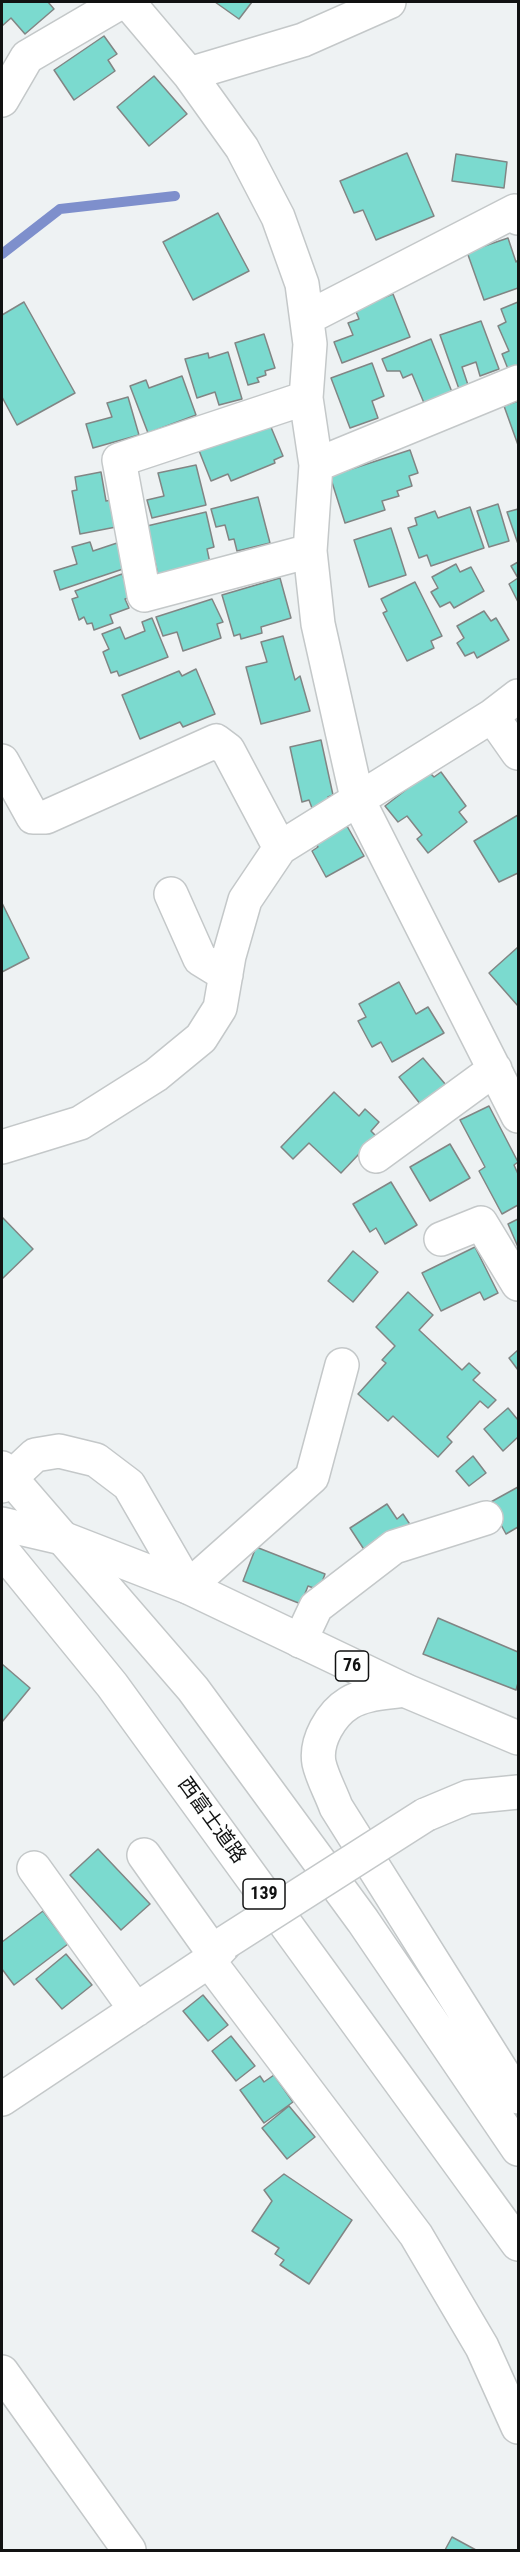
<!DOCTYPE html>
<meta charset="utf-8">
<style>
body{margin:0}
#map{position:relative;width:520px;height:2552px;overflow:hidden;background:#eef2f3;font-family:"Roboto Condensed",sans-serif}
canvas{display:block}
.frame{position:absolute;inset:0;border:3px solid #111212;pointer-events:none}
</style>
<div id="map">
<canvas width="520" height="2552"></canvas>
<div class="frame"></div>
</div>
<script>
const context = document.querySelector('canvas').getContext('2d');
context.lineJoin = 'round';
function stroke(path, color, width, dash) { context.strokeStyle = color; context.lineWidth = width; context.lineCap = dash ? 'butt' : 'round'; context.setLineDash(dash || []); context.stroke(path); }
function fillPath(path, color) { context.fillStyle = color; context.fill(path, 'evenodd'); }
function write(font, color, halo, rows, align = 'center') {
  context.font = font + ' "Roboto Condensed","Noto Sans JP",sans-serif'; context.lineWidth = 4.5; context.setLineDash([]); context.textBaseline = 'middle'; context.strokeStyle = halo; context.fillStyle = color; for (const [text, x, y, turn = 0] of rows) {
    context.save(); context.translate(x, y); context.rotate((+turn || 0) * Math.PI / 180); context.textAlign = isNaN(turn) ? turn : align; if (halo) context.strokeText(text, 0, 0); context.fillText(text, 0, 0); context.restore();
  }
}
const stream = new Path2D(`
 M 2,254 L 60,209 L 175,196`);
const building = new Path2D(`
 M 2,2 L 48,2 L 54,9 L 25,34 L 11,18 L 2,26 Z
 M 215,2 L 252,2 L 239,19 Z
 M 104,36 L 117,54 L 108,60 L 115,71 L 74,100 L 54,70 Z
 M 154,76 L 187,114 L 149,146 L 117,107 Z
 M 407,153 L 434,216 L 376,240 L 363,210 L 354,213 L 340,181 Z
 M 456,154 L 507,162 L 504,188 L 452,181 Z
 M 218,213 L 249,271 L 193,300 L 163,242 Z
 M 508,238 L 516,262 L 518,260 L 518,288 L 484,300 L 467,252 Z
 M 393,294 L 410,337 L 342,363 L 334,342 L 353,335 L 348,323 L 359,319 L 355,309 Z
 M 24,302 L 75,393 L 17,425 L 2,397 L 2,315 Z
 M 518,302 L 518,365 L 508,369 L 502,354 L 509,351 L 498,326 L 506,322 L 501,309 Z
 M 481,321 L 499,369 L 480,376 L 476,362 L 462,367 L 468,385 L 459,389 L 440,335 Z
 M 264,334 L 275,368 L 265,371 L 266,375 L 257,378 L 259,382 L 248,385 L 235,343 Z
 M 431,339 L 452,392 L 424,403 L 412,374 L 403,378 L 400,371 L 387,371 L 382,359 Z
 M 228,352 L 242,399 L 219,405 L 215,392 L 197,398 L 185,359 L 208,353 L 209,358 Z
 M 372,363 L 384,396 L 372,401 L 378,418 L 350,428 L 331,378 Z
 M 182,376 L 196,415 L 148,433 L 130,386 L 146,380 L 149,388 Z
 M 128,397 L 139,435 L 93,448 L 86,424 L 112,417 L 107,403 Z
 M 518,401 L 518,445 L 504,406 Z
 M 268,420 L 283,456 L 274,460 L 275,463 L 231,481 L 228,474 L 211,481 L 198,448 Z
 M 410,450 L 418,473 L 409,476 L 412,486 L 397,491 L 399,496 L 382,501 L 385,510 L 345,523 L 330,476 Z
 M 196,465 L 206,505 L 152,518 L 147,500 L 164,496 L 158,473 Z
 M 101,472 L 106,501 L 111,500 L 116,527 L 80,534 L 72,491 L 77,490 L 75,477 Z
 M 258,497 L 270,543 L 237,551 L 234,539 L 229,540 L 225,525 L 216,527 L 211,509 Z
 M 498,504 L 509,541 L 489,547 L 477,511 Z
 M 470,507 L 484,548 L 431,566 L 427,555 L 419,558 L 408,528 L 417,525 L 415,518 L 435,511 L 438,518 Z
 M 518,509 L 518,544 L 507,512 Z
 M 206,512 L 214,547 L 207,549 L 210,563 L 158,575 L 147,526 Z
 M 391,528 L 406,575 L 369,587 L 354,540 Z
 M 90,542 L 93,551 L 117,543 L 126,568 L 60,590 L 54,571 L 77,564 L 72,547 Z
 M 518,562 L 518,602 L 509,584 L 518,578 L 511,566 Z
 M 456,564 L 460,572 L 471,567 L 484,591 L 454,608 L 450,602 L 440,607 L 431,592 L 438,588 L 432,577 Z
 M 122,574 L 131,597 L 125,599 L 129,608 L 110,615 L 113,623 L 94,630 L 92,623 L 87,624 L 84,617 L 79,620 L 72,599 L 78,597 L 75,591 Z
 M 280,578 L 291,618 L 261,627 L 262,633 L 241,639 L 240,634 L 234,636 L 222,595 Z
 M 415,582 L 442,636 L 431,641 L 434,648 L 407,661 L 383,613 L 387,611 L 381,599 Z
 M 212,599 L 223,622 L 217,624 L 221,638 L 183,651 L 177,632 L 163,636 L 156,617 Z
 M 484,611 L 491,621 L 496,618 L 509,640 L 477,658 L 474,652 L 465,656 L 457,643 L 464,638 L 457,626 Z
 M 152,618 L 168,657 L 119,676 L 117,671 L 111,673 L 103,652 L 109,649 L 102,634 L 120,627 L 125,639 L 145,631 L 142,622 Z
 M 283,636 L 295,680 L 300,676 L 310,711 L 261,724 L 246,667 L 267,662 L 261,642 Z
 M 196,669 L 215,714 L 183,727 L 180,722 L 140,739 L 122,695 L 179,671 L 182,676 Z
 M 321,740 L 333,795 L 328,797 L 330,804 L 312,808 L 309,800 L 302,802 L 290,747 Z
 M 429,772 L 434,777 L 441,772 L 466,806 L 459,812 L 467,822 L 428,853 L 417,839 L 422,835 L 407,816 L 398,822 L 385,806 Z
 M 518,815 L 518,873 L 499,882 L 474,841 Z
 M 347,826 L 364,856 L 326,877 L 312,851 L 318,847 L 316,844 Z
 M 2,903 L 29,958 L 2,972 Z
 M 518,947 L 518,1006 L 489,973 Z
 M 399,982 L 416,1014 L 428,1007 L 444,1033 L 392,1062 L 381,1042 L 372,1047 L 358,1021 L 366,1017 L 359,1004 Z
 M 423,1058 L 446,1085 L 421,1105 L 399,1077 Z
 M 334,1092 L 359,1116 L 365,1109 L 379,1122 L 371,1131 L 376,1136 L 341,1173 L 309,1143 L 293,1159 L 281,1147 Z
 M 489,1106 L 518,1162 L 514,1165 L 518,1174 L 518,1205 L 502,1214 L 479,1171 L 485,1167 L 460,1120 Z
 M 450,1144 L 470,1178 L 430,1201 L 410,1167 Z
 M 391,1182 L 417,1225 L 385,1244 L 376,1228 L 370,1232 L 353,1204 Z
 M 2,1217 L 33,1249 L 2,1279 Z
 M 518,1219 L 518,1247 L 508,1224 Z
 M 475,1247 L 498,1293 L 484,1300 L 480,1292 L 441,1311 L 422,1273 Z
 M 353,1251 L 378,1272 L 353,1302 L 328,1281 Z
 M 408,1292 L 433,1315 L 419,1330 L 462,1370 L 469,1363 L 480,1373 L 473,1380 L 496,1400 L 488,1408 L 480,1401 L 447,1437 L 452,1442 L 438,1457 L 393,1416 L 388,1421 L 358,1394 L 386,1363 L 382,1360 L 395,1346 L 376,1327 Z
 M 518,1350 L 518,1370 L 509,1358 Z
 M 508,1408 L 518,1420 L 518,1437 L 503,1451 L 484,1429 Z
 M 473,1456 L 486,1473 L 469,1486 L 456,1471 Z
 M 518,1487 L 518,1527 L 506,1534 L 489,1503 Z
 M 387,1504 L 397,1519 L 403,1514 L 413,1529 L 367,1554 L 350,1528 Z
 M 256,1547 L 325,1574 L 319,1590 L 308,1586 L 301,1604 L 243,1581 Z
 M 438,1618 L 518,1652 L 518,1683 L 516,1690 L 423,1654 Z
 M 2,1664 L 30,1688 L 2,1722 Z
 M 98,1849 L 150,1904 L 121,1930 L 70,1875 Z
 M 43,1911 L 68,1944 L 14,1985 L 2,1969 L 2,1942 Z
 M 66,1954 L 92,1985 L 62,2009 L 36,1979 Z
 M 203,1995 L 228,2025 L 208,2041 L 183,2011 Z
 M 231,2036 L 255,2066 L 236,2081 L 212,2051 Z
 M 274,2075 L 293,2102 L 264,2123 L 240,2090 L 260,2076 L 264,2082 Z
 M 289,2106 L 315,2137 L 287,2159 L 262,2128 Z
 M 284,2174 L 352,2220 L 309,2284 L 280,2265 L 284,2260 L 275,2254 L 279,2248 L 252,2231 L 272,2201 L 264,2190 Z
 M 452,2537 L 476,2550 L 445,2550 Z`);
const minor = new Path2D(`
 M 128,2 L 189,74 L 242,148 L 278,217 L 302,284 L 310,344 L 306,398 L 316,465 L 310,551 L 318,624 L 357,798 L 518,1116
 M 189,74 L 303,40 L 389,2
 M 2,100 L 27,57 L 121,2
 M 307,318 L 515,211 L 518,218
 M 306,398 L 119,460 L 144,595 L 310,551
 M 316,465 L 518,382
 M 492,716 L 518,753
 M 2,761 L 33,817 L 46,817 L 216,741 L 228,750 L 280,848
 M 171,894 L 200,959 L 226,975
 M 2,1147 L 80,1123 L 156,1075 L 201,1038 L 220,1008 L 229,956 L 245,900 L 280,848 L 492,716 L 518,696
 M 376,1156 L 495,1069
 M 441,1239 L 481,1223 L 518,1284
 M 188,1587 L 312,1477 L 342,1365
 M 300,1641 L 316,1607 L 394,1547 L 486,1518
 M 425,1815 L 468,1797 L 518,1792
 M 144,1855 L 215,1955
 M 34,1868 L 136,2010
 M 209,1961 L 416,2235 L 482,2347 L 518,2427
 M 2,2099 L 209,1961 L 224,1945
 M 2,2372 L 129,2550`);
const major = new Path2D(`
 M 2,1486 L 35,1455 L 59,1451 L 96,1460 L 129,1485 L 188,1587
 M 2,1524 L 62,1538 L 188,1587 L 404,1690 L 518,1738`);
const highway = new Path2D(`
 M 2,1468 L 193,1689 L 363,1921 L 518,2149
 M 2,1550 L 112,1685 L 518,2244
 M 404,1690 C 387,1693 365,1693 349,1703 C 331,1714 315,1741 319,1763 C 322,1777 331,1793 336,1807 L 518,2097`);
const minorBridge = new Path2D(`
 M 226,1942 L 425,1815`);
const shields = [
 [352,1666,33],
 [264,1894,42]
];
const shieldNames = [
 ["76",352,1666],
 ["139",264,1894]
];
const streetNames = [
 ["西富士道路",211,1821,54]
];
stroke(stream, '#7e8fcc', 10);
fillPath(building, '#7bdacf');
stroke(building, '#818584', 1.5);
stroke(minor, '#c4c8c9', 36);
stroke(major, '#c4c8c9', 36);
stroke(highway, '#c4c8c9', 36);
stroke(minor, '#fff', 33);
stroke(major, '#fff', 33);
stroke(highway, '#fff', 33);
stroke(minorBridge, '#c4c8c9', 36, []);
stroke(minorBridge, '#fff', 33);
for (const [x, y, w] of shields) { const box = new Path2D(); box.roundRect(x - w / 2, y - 15, w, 30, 4.5); context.fillStyle = '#feffff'; context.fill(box); stroke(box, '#111212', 1.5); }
write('bold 18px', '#111212', null, shieldNames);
write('20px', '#111212', '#feffff', streetNames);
</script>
